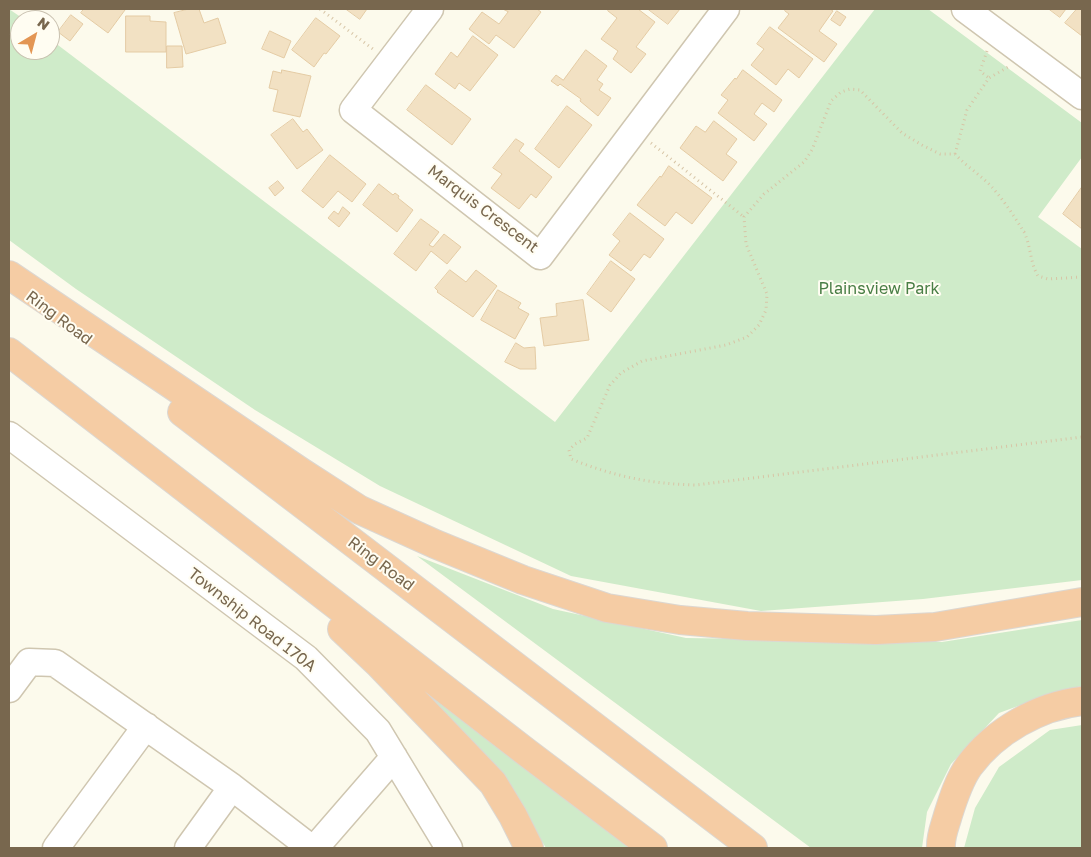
<!DOCTYPE html>
<style>
body{margin:0}
#map{position:relative;width:1091px;height:857px;overflow:hidden;background:#fcfaec;font-family:"Golos Text",sans-serif}
canvas{display:block}
.frame{position:absolute;inset:0;border:10px solid #78674e;pointer-events:none}
.north{position:absolute;left:10px;top:10px;width:50px;height:50px;box-sizing:border-box;background:#fffdf2;border:1px solid #c9c1b0;border-radius:50%;rotate:37deg;font-size:14px;font-weight:700;line-height:20px;text-align:center;color:#78674e}
.north::after{content:'';display:block;margin:auto;width:18px;height:22px;background:#e39654;clip-path:polygon(50% 0,100% 100%,50% 72%,0 100%)}
</style>
<div id="map">
<canvas width="1091" height="857"></canvas>
<div class="frame"></div>
<div class="north">N</div>
</div>
<script>
const context = document.querySelector('canvas').getContext('2d');
context.lineJoin = 'round';
function fillPath(path, color) { context.fillStyle = color; context.fill(path, 'evenodd'); }
function stroke(path, color, width, dash) { context.strokeStyle = color; context.lineWidth = width; context.lineCap = dash ? 'butt' : 'round'; context.setLineDash(dash || []); context.stroke(path); }
function write(font, color, halo, rows, align = 'center') {
  context.font = font + ' "Golos Text",sans-serif'; context.lineWidth = 4; context.setLineDash([]); context.textBaseline = 'middle'; context.strokeStyle = halo; context.fillStyle = color; for (const [text, x, y, turn = 0] of rows) {
    context.save(); context.translate(x, y); context.rotate((+turn || 0) * Math.PI / 180); context.textAlign = isNaN(turn) ? turn : align; if (halo) context.strokeText(text, 0, 0); context.fillText(text, 0, 0); context.restore();
  }
}
const green = new Path2D(`
 M 9,9 L 25,20 L 20,20 L 20,50 L 50,50 L 50,39 L 555,422 L 875,9 L 928,9 L 1082,123 L 1082,157 L 1038,217 L 1082,249 L 1082,580 L 923,599 L 761,611 L 571,576 L 380,486 L 255,410 L 76,289 L 9,240 Z
 M 417,556 L 553,609 L 686,638 L 942,642 L 1082,620 L 1082,686 L 1059,691 L 999,713 L 951,764 L 927,812 L 922,848 L 811,848 Z
 M 418,682 L 640,848 L 546,848 L 503,778 Z
 M 1082,725 L 1082,848 L 964,848 L 975,808 L 999,767 L 1050,730 Z`);
const building = new Path2D(`
 M 84,9 L 124,9 L 125,10 L 108,33 L 81,13 Z
 M 189,9 L 199,9 L 204,23 L 218,18 L 226,43 L 186,54 L 174,13 Z
 M 346,9 L 367,9 L 360,19 Z
 M 503,9 L 537,9 L 541,12 L 514,48 L 496,35 L 489,44 L 469,29 L 482,12 L 499,24 L 508,12 Z
 M 609,9 L 638,9 L 655,22 L 636,47 L 646,54 L 631,73 L 613,59 L 618,51 L 601,39 L 617,18 L 608,11 Z
 M 648,9 L 680,9 L 668,24 Z
 M 786,9 L 830,9 L 833,11 L 819,31 L 837,44 L 824,62 L 778,28 L 789,14 L 785,11 Z
 M 1049,9 L 1066,9 L 1060,17 Z
 M 1077,9 L 1082,9 L 1082,36 L 1065,23 Z
 M 837,11 L 846,17 L 840,26 L 831,20 Z
 M 71,15 L 83,24 L 70,41 L 58,32 Z
 M 126,16 L 150,16 L 150,21 L 166,22 L 166,52 L 126,52 Z
 M 316,18 L 340,36 L 326,54 L 324,53 L 314,67 L 292,50 Z
 M 770,27 L 813,59 L 799,78 L 788,69 L 776,85 L 751,65 L 764,49 L 757,44 Z
 M 270,31 L 291,41 L 284,58 L 262,49 Z
 M 473,36 L 498,55 L 470,91 L 459,83 L 455,89 L 435,74 L 451,52 L 457,57 Z
 M 167,46 L 182,46 L 183,67 L 167,68 Z
 M 586,50 L 607,66 L 597,80 L 603,84 L 599,90 L 611,98 L 598,116 L 580,101 L 581,99 L 560,84 L 558,86 L 551,81 L 556,75 L 563,80 Z
 M 282,70 L 311,76 L 300,117 L 273,111 L 278,90 L 269,88 L 273,71 L 281,73 Z
 M 743,70 L 782,100 L 774,112 L 762,103 L 754,114 L 767,124 L 754,141 L 718,113 L 728,100 L 721,95 L 735,78 L 736,79 Z
 M 426,85 L 471,119 L 452,145 L 407,110 Z
 M 567,106 L 592,125 L 559,168 L 535,149 Z
 M 293,119 L 303,132 L 307,129 L 323,150 L 297,169 L 271,135 Z
 M 714,121 L 737,139 L 726,154 L 737,162 L 723,181 L 680,148 L 696,126 L 705,132 Z
 M 516,139 L 524,144 L 519,151 L 552,177 L 536,198 L 531,194 L 519,209 L 491,188 L 502,174 L 493,168 Z
 M 330,155 L 366,184 L 352,202 L 338,191 L 323,208 L 302,191 Z
 M 669,166 L 712,198 L 692,224 L 676,212 L 665,226 L 637,205 L 660,176 L 661,177 Z
 M 278,181 L 284,188 L 275,196 L 269,188 Z
 M 379,184 L 393,195 L 395,193 L 399,196 L 398,198 L 413,210 L 397,232 L 363,205 Z
 M 1082,187 L 1082,229 L 1063,214 Z
 M 343,207 L 350,213 L 339,227 L 328,218 L 334,211 L 338,214 Z
 M 630,213 L 664,239 L 650,258 L 644,254 L 631,271 L 609,255 L 620,241 L 613,235 Z
 M 421,219 L 439,232 L 429,245 L 433,247 L 444,234 L 461,247 L 447,264 L 431,251 L 416,271 L 394,254 Z
 M 611,261 L 635,279 L 611,312 L 587,294 Z
 M 450,270 L 466,282 L 476,270 L 497,286 L 473,317 L 437,292 L 438,291 L 435,288 Z
 M 498,290 L 521,303 L 518,308 L 529,314 L 515,339 L 481,320 Z
 M 583,300 L 589,340 L 544,346 L 540,318 L 557,316 L 556,304 Z
 M 516,343 L 524,348 L 535,347 L 536,369 L 520,369 L 505,362 Z`);
const path = new Path2D(`
 M 320,9 L 373,49
 M 987,51 L 980,71 L 989,78
 M 651,143 L 744,217
 M 955,154 L 967,110 L 989,78 L 1008,67
 M 1082,277 L 1048,279 L 1038,276 C 1030,263 1031,246 1024,232 C 1014,216 1003,199 990,185 C 979,174 966,166 955,154 L 940,154 L 922,145 L 902,133 L 860,90 L 850,89 L 841,92 L 831,101 L 812,150 L 804,162 L 764,194 L 744,217 L 746,244 L 767,294 L 766,310 L 759,325 L 747,337 L 726,345 L 642,361 L 621,373 L 610,385 L 587,438 L 575,444 L 569,450 L 571,459 C 613,476 650,484 696,485 L 1082,437`);
const minor = new Path2D(`
 M 430,9 L 353,110 L 540,256 L 726,9
 M 965,9 L 1082,96
 M 9,435 L 306,658 L 378,731 L 449,848
 M 9,689 L 29,662 L 55,663 L 232,787 L 311,848
 M 56,848 L 146,726
 M 188,848 L 232,787
 M 315,848 L 394,757`);
const highway = new Path2D(`
 M 9,275 L 301,472 L 360,510 L 435,544 L 523,580 L 607,608 L 680,620 L 747,626 L 876,630 L 935,627 L 1082,602
 M 9,352 L 526,752 L 653,848
 M 182,412 L 753,848
 M 342,629 L 379,664 L 493,783 L 513,816 L 529,848
 M 941,848 C 940,837 945,826 948,815 C 953,799 959,780 969,766 C 995,731 1039,706 1082,701`);
const streetNames = [
 ["Marquis Crescent",483,209,37],
 ["Ring Road",59,318,37],
 ["Ring Road",381,564,37],
 ["Township Road 170A",252,620,38]
];
const parkNames = [
 ["Plainsview Park",879,289]
];
fillPath(green, '#cfebc9');
fillPath(building, '#f2e1c3');
stroke(building, '#e4cba4', 1);
stroke(minor, '#cfc6b0', 29);
stroke(highway, '#dcd7d1', 30);
stroke(path, '#d7c5a6', 3, [1, 4]);
stroke(minor, '#fff', 26);
stroke(highway, '#f5cca4', 28);
write('16px', '#78674e', '#fffdf2', streetNames);
write('16px', '#497e45', '#fffdf2', parkNames);
</script>
